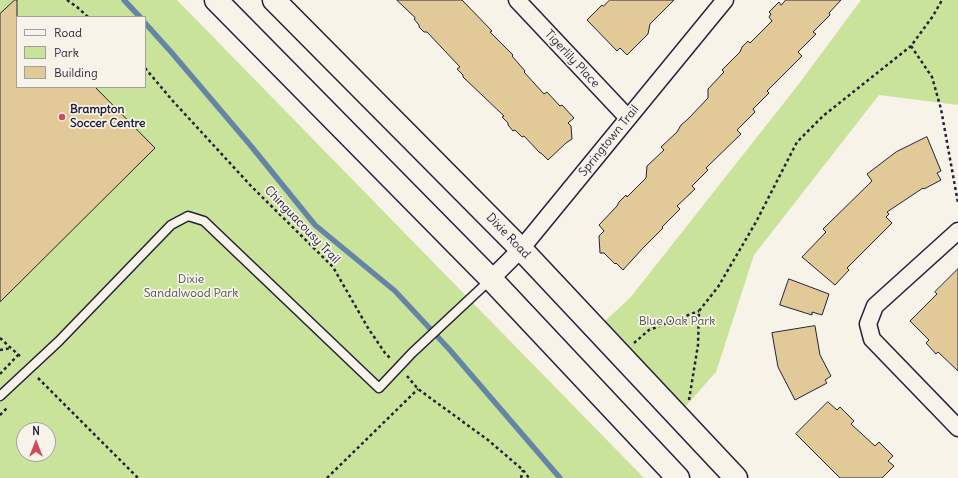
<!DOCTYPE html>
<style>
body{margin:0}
#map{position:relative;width:958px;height:478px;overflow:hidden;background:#f7f3e8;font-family:Delius,sans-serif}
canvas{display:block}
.legend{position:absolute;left:16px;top:16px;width:130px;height:72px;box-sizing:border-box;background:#f7f3e8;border:1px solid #a29fa3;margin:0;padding:5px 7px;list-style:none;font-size:12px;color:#22223b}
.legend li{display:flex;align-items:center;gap:8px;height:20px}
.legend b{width:20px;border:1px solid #a29fa3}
.north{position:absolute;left:16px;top:422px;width:40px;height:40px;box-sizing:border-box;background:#f7f3e8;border:1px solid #a29fa3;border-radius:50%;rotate:0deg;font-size:11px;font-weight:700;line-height:16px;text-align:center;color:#22223b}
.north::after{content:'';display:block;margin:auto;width:14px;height:18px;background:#d1495b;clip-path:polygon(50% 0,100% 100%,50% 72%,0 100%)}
</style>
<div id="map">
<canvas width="958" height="478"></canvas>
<ul class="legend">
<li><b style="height:5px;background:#f7f3e8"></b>Road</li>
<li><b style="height:11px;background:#cae39a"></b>Park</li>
<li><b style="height:11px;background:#e2c998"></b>Building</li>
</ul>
<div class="north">N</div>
</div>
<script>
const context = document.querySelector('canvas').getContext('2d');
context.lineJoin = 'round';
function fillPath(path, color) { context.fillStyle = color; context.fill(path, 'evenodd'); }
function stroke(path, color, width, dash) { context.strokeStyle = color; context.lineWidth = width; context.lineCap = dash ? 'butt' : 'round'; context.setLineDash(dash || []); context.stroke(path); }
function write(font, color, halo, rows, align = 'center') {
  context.font = font + ' Delius,sans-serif'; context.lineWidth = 3.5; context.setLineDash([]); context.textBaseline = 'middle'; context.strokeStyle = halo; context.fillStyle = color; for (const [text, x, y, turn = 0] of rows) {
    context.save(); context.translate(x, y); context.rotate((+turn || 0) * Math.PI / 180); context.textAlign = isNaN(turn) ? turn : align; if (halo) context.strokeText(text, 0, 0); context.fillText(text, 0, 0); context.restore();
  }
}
const green = new Path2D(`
 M 0,0 L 177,0 L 644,478 L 0,478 ZM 17,17 L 145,17 L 145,87 L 17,87 ZM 24,430 L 48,430 L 48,454 L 24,454 Z
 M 861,0 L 958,0 L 958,105 L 879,95 L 754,255 L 716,372 L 685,407 L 605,321 L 630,298 L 798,85 Z`);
const stream = new Path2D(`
 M 124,0 L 140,17
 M 145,23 L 172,53 L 251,146 L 315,225 L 395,291 L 449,349 L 560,478`);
const building = new Path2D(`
 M 15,0 L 17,0 L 17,87 L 95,87 L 155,148 L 0,302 L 0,14 Z
 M 397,0 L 462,0 L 492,31 L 490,32 L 513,55 L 512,56 L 525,71 L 524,72 L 544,94 L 547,92 L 560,106 L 562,105 L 574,118 L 568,123 L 571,126 L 572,139 L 566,143 L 548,160 L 541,153 L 540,153 L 524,136 L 522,137 L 515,130 L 513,131 L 508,125 L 508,123 L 502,117 L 504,116 L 463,77 L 463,75 L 457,69 L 460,67 L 427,32 L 424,32 L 419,27 L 419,25 L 414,19 L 415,18 Z
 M 610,0 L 674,0 L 650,24 L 648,34 L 627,55 L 620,48 L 617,51 L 587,20 L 602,5 L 603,6 Z
 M 786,0 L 841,0 L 829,13 L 830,15 L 813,32 L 816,34 L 798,52 L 802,56 L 767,91 L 769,93 L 753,109 L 755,112 L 737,130 L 741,134 L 706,168 L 708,170 L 692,186 L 695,189 L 677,206 L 680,209 L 662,227 L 663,228 L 643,248 L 623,270 L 616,263 L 615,264 L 604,253 L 600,253 L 599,236 L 604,231 L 599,225 L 617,206 L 619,202 L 626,195 L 627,197 L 646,178 L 647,166 L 664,150 L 661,147 L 677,132 L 681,125 L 688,119 L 708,98 L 708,89 L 724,72 L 722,70 L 740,52 L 742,47 L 748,41 L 750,43 L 772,21 L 769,17 L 771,14 L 769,12 L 779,2 L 781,5 Z
 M 927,137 L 941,171 L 937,173 L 941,180 L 924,189 L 923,188 L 887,212 L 889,214 L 886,217 L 892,223 L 847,268 L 849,270 L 835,285 L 802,257 L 826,232 L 823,229 L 872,181 L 867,174 L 896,152 Z
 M 958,269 L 958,371 L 938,352 L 936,354 L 926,343 L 929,340 L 910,321 L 937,294 L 935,292 Z
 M 789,279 L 829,294 L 822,315 L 812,312 L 812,315 L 780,305 Z
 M 815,326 L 820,355 L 831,376 L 825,380 L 827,383 L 795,400 L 778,367 L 772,333 Z
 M 828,402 L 837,410 L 840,407 L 854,421 L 851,424 L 875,446 L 879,442 L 893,456 L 888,461 L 894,466 L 882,478 L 840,478 L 796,434 Z`);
const path = new Path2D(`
 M 67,0 L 77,7 L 88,17
 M 911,46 L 932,77 L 941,109 L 958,203
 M 145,68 L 172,100 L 251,186 L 333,267 L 368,328 L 385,353 L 390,358
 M 0,338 L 22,358
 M 634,343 L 649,330 L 699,311
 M 0,350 L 11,348
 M 0,374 L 18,355
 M 407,376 L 418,389 L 488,440 L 523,470 L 529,478
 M 38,378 L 138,478
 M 689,400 L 698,345 L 699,311 L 718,287 L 756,222 L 797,142 L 823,116 L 911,46 L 933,16 L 942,0
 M 0,415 L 7,408
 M 327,478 L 418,389
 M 521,478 L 523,470`);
const service = new Path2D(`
 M 0,396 L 59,341 L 171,225 L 188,216 L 204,221 L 379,388 L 412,353 L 490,280`);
const minor = new Path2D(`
 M 517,0 L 628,118
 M 958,231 L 875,306 L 868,324 L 872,339 L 958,428
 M 491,279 L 521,249 L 725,0`);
const secondary = new Path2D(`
 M 216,0 L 491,279 L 678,478
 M 274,0 L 521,249 L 736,478`);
const markers = [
 [62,117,4,"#d1495b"]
];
const streetNames = [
 ["Tigerlily Place",572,59,47],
 ["Springtown Trail",609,141,-51],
 ["Chinguacousy Trail",302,225,46],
 ["Dixie Road",508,236,46]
];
const poiNames = [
 ["Brampton",70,110],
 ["Soccer Centre",70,124]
];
const parkNames = [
 ["Dixie",191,280],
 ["Sandalwood Park",191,294],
 ["Blue Oak Park",677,322]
];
fillPath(green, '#cae39a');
stroke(stream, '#6585a7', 5.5);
fillPath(building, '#e2c998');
stroke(building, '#22223b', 1);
stroke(service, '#22223b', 11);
stroke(minor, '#22223b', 19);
stroke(secondary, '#22223b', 25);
stroke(path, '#22223b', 2.5, [3, 3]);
stroke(service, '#f7f3e8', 8);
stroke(minor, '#f7f3e8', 16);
stroke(secondary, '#f7f3e8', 22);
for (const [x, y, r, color] of markers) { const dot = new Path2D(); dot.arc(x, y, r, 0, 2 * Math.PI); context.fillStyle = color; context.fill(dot); stroke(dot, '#f7f3e8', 1.5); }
write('12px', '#22223b', '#f7f3e8', streetNames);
write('bold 12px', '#22223b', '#f7f3e8', poiNames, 'left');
write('12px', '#4c5253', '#f7f3e8', parkNames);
</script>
